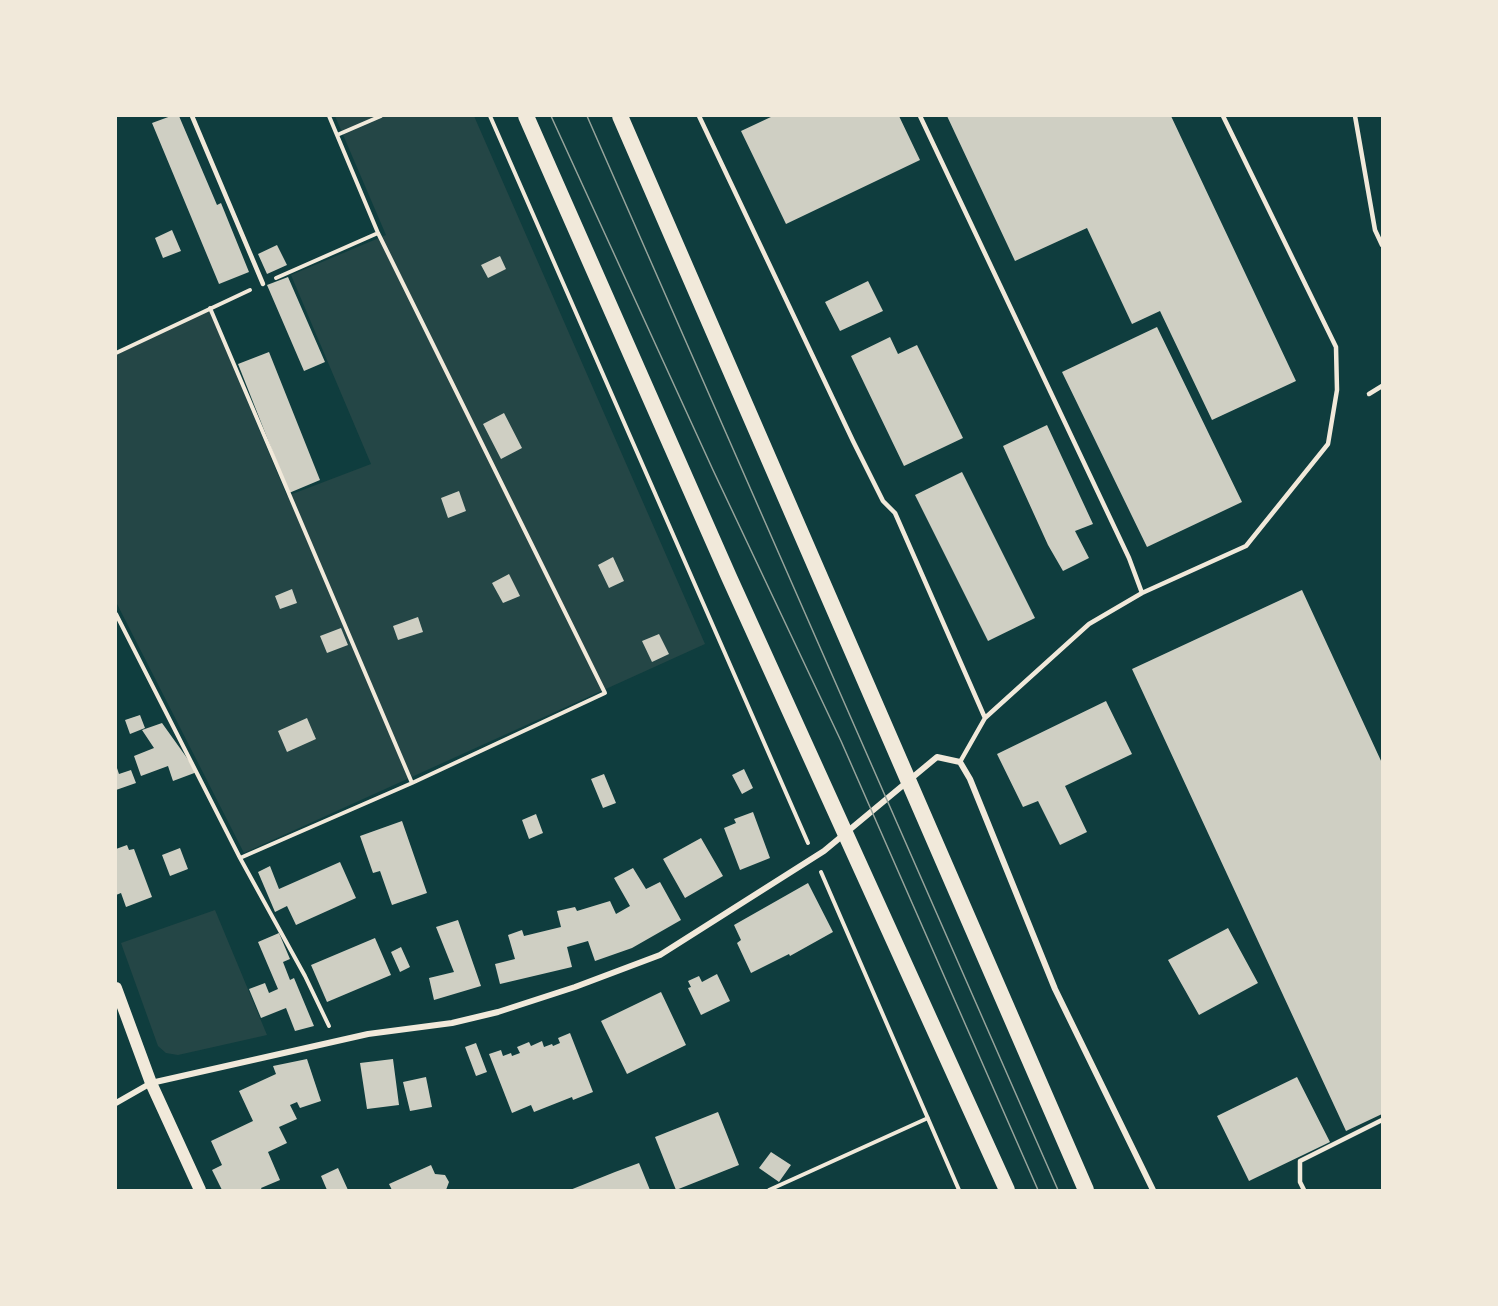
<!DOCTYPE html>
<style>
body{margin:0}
#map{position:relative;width:1498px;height:1306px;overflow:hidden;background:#0f3d3e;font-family:Ubuntu,sans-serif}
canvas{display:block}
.frame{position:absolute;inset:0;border:117px solid #f1e9da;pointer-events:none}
</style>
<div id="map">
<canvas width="1498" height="1306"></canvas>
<div class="frame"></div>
</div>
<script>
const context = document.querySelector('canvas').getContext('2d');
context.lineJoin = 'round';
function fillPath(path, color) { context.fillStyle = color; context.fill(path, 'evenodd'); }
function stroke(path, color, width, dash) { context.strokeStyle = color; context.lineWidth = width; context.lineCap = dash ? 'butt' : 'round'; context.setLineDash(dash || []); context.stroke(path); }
const green = new Path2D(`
 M 335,116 L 474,116 L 705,644 L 244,853 L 116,602 L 116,355 L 209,310 L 287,496 L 371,464 L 291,275 L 386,235 Z
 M 215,910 L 267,1035 L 178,1055 L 166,1053 L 158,1046 L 121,943 Z`);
const building = new Path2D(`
 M 171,116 L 179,116 L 217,205 L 221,203 L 249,272 L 219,284 L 152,123 Z
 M 773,116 L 899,116 L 920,160 L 786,224 L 741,131 Z
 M 947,116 L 1171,116 L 1296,381 L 1212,420 L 1160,311 L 1132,324 L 1087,228 L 1015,261 Z
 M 172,230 L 181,251 L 163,258 L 155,238 Z
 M 277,245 L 287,265 L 267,274 L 258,254 Z
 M 500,256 L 506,269 L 488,278 L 481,265 Z
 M 288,277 L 325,362 L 304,371 L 267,285 Z
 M 868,281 L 883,311 L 840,331 L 825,302 Z
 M 1157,327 L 1242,502 L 1147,547 L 1062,372 Z
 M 890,337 L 898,354 L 917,345 L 963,438 L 904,466 L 851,356 Z
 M 269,352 L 320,480 L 289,493 L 238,364 Z
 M 504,413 L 522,448 L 501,459 L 483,424 Z
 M 1047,425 L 1093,524 L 1075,531 L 1089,558 L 1063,571 L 1048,545 L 1003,446 Z
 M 962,472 L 1035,618 L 988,641 L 915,495 Z
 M 459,491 L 466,511 L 448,518 L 441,498 Z
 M 613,557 L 624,581 L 609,588 L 598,565 Z
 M 509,574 L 520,596 L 503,603 L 492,583 Z
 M 292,589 L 297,603 L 280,609 L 275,596 Z
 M 1302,590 L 1382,763 L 1382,1114 L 1346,1131 L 1132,669 Z
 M 418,617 L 423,632 L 398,640 L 393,626 Z
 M 341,628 L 348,645 L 327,653 L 320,636 Z
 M 659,634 L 669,654 L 652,662 L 642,641 Z
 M 1106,701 L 1132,754 L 1065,786 L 1087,832 L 1060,845 L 1038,801 L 1023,807 L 997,754 Z
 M 140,715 L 145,728 L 130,734 L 125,720 Z
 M 307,718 L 316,739 L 287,752 L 278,731 Z
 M 162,723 L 197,772 L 173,781 L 168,766 L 141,776 L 134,756 L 154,748 L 142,730 Z
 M 116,765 L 119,774 L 131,770 L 136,783 L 116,790 Z
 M 744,769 L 753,788 L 742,794 L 732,775 Z
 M 604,774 L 616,803 L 603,808 L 591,779 Z
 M 753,812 L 770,858 L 740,870 L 724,828 L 736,823 L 734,819 Z
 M 536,814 L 543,833 L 529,839 L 522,820 Z
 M 402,821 L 427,893 L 392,905 L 380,871 L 373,873 L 360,836 Z
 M 701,838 L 723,876 L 685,898 L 663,859 Z
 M 127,845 L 129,850 L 134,849 L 152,897 L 126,907 L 121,893 L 116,895 L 116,849 Z
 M 180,848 L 188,869 L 170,876 L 162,855 Z
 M 340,862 L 356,898 L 296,925 L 287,906 L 275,912 L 258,872 L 270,866 L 279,889 Z
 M 633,868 L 646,889 L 660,882 L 681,920 L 632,948 L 595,961 L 588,941 L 567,947 L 572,967 L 500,984 L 495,964 L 515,959 L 508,935 L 522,930 L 524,936 L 561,927 L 557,911 L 575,907 L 577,911 L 610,901 L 616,914 L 630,906 L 614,878 Z
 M 808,883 L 833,932 L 790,956 L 789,954 L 751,973 L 737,943 L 741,940 L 734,925 Z
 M 458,920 L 481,986 L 434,1000 L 429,978 L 454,972 L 436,927 Z
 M 1228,928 L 1258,983 L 1199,1015 L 1168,960 Z
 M 279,933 L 290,959 L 283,962 L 290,980 L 294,978 L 314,1026 L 295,1031 L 286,1008 L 261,1018 L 249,989 L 265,983 L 269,993 L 278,989 L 258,942 Z
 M 375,938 L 391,975 L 327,1002 L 311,965 Z
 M 401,947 L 410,967 L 400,972 L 391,952 Z
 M 717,974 L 730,1001 L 701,1015 L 688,988 L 691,987 L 688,981 L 699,976 L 702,982 Z
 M 661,992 L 686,1045 L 627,1074 L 601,1021 Z
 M 570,1033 L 593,1092 L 573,1100 L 572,1097 L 534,1112 L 531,1105 L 512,1113 L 489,1054 L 501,1050 L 503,1056 L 511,1053 L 512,1056 L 520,1053 L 517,1047 L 529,1042 L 531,1046 L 542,1041 L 544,1047 L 552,1044 L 553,1046 L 560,1043 L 558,1038 Z
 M 476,1043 L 487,1072 L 476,1076 L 465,1047 Z
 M 307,1059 L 321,1101 L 300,1108 L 297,1102 L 290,1105 L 297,1119 L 279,1127 L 287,1143 L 268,1152 L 280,1180 L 261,1188 L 262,1190 L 222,1190 L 212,1170 L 222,1165 L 211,1141 L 253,1121 L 239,1091 L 276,1074 L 273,1066 Z
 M 393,1059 L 399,1105 L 367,1109 L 360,1063 Z
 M 426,1077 L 432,1107 L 410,1111 L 403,1082 Z
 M 1297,1077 L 1330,1142 L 1249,1181 L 1217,1116 Z
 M 718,1112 L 739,1165 L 676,1190 L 655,1137 Z
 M 771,1152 L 791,1165 L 779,1182 L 759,1168 Z
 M 639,1163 L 650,1190 L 570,1190 L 615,1172 Z
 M 431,1165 L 435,1174 L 445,1175 L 449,1182 L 446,1190 L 392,1190 L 389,1184 Z
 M 338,1168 L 348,1190 L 327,1190 L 321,1176 Z`);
const path = new Path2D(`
 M 490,116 L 808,843
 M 337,135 L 381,116
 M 276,278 L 378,233
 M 210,308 L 412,783
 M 116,353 L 250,290
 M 116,614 L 240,858 L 305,976 L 329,1026
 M 240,858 L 412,783 L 605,693 L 378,233 L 329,116
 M 821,872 L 959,1190
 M 769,1190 L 928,1118`);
const service = new Path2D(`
 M 192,116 L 263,284
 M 699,116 L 853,441 L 883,501 L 895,513 L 985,718 L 960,762
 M 920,116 L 1129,558 L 1142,593
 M 1355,116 L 1375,230 L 1382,245
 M 1369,394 L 1382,386
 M 985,718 L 1089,624 L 1142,593 L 1246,546 L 1328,444 L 1337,390 L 1336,347 L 1223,116
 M 1304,1190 L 1300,1182 L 1300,1161 L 1382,1120`);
const minor = new Path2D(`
 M 116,1103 L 151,1083 L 368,1034 L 452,1023 L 498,1012 L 575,987 L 660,955 L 824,851 L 937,757 L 960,762 L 970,779 L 1055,989 L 1153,1190`);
const secondary = new Path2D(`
 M 116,988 L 151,1083 L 200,1190`);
const trunk = new Path2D(`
 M 526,116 L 729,577 L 1007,1190
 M 620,116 L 1086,1190`);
const tram = new Path2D(`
 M 551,116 L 713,470 L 841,741 L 1038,1190
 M 587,116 L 1058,1190`);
fillPath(green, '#244646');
fillPath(building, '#cfcfc3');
stroke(path, '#f1e9da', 4);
stroke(service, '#f1e9da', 4.5);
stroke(minor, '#f1e9da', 6);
stroke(secondary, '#f1e9da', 12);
stroke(trunk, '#f1e9da', 16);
stroke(tram, '#97a49c', 1.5);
</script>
